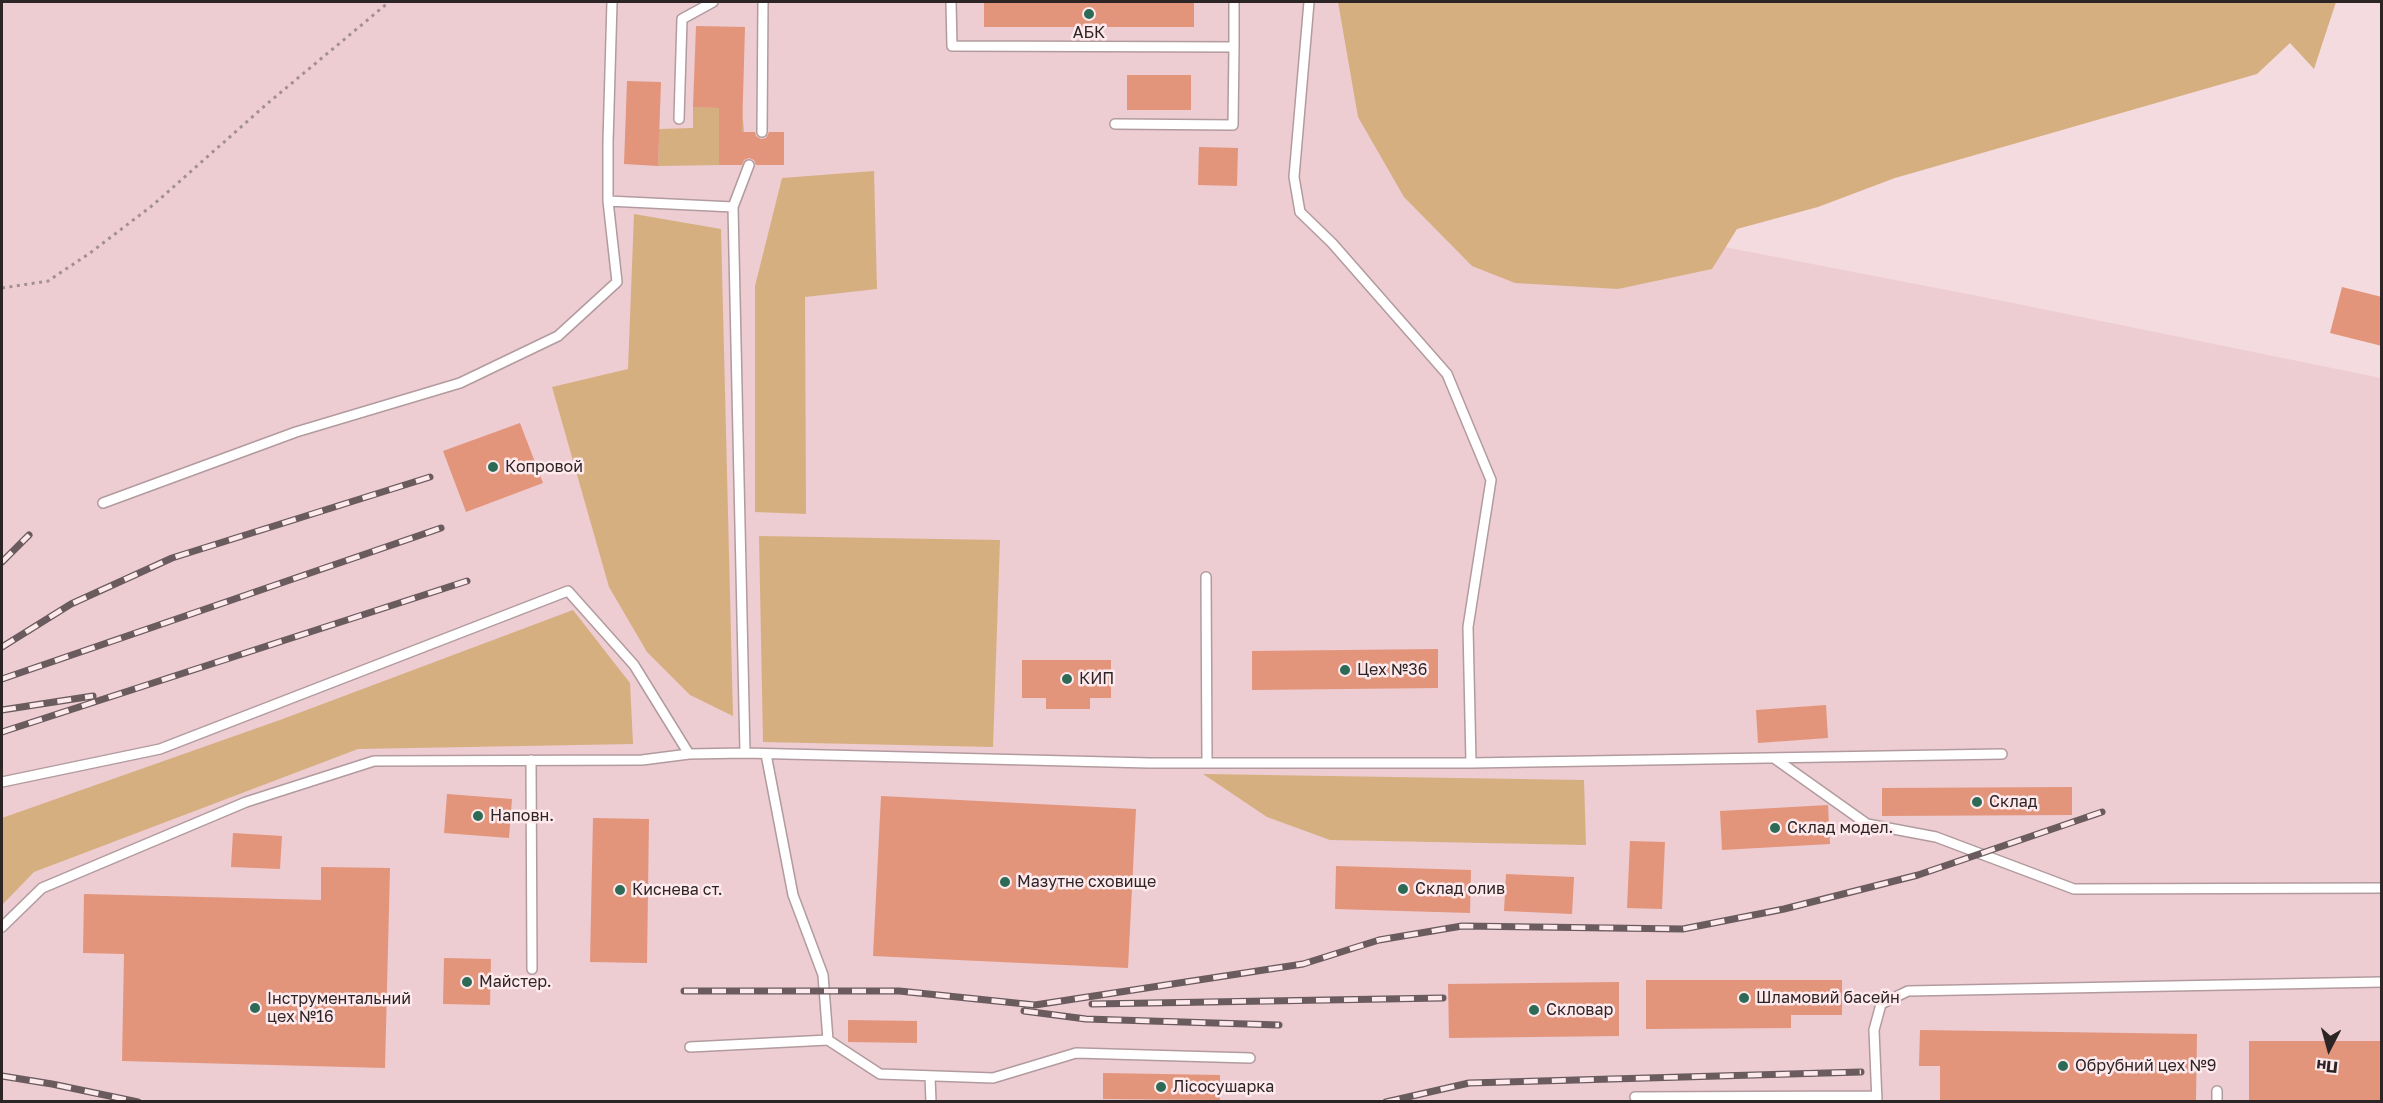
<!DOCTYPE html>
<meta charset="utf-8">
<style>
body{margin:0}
#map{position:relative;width:2383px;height:1103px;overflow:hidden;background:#f4dbdf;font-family:"Golos Text",sans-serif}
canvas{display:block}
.frame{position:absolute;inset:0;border:3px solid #2d2426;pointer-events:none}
.north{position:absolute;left:2299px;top:1019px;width:60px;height:60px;-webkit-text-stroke:4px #fee9ed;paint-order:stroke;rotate:186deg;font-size:16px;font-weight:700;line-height:24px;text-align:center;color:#2d2426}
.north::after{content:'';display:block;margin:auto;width:21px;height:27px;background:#2d2426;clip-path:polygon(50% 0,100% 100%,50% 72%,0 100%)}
</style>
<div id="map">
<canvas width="2383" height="1103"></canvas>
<div class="frame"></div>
<div class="north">Пн</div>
</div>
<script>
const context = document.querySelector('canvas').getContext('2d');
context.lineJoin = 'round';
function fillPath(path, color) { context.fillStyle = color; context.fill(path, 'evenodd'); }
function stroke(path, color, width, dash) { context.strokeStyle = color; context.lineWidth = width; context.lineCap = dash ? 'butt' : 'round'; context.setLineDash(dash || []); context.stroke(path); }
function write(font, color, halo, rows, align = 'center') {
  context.font = font + ' "Golos Text",sans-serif'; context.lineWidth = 5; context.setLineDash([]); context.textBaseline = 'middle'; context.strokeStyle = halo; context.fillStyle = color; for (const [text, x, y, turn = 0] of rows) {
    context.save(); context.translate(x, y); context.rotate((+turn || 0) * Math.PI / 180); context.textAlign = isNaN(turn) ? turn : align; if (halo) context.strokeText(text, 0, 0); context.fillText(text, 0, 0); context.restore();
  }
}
const built = new Path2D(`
 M 2,2 L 1453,2 L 1688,240 L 1988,298 L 2381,378 L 2381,1101 L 2,1102 Z`);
const green = new Path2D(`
 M 1338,2 L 2336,2 L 2314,69 L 2290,43 L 2257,74 L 1895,178 L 1818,207 L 1737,229 L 1712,269 L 1618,289 L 1515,283 L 1472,266 L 1404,197 L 1358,117 Z
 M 693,107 L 742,108 L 744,132 L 719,132 L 719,165 L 658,166 L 659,129 L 693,128 Z
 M 874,171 L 877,289 L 805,297 L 806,514 L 755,512 L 755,286 L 782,178 Z
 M 634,214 L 721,229 L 733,716 L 690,695 L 647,652 L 609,587 L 552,387 L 628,369 Z
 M 759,536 L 1000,540 L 993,747 L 763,742 Z
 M 573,610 L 630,683 L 633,744 L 358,749 L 34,872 L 2,905 L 2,818 L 280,720 Z
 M 1203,774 L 1584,780 L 1586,845 L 1330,840 L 1267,817 Z`);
const building = new Path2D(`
 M 984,2 L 1194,2 L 1194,27 L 984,27 Z
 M 696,26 L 745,27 L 742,132 L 755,132 L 756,136 L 761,139 L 766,138 L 769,132 L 784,132 L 784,165 L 756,165 L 754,160 L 749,158 L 744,160 L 742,165 L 719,165 L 719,108 L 693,107 Z
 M 1127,75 L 1191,75 L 1191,110 L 1127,110 Z
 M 627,81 L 661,82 L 658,166 L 624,164 Z
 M 1199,147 L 1238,148 L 1237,186 L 1198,185 Z
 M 2342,287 L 2382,297 L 2382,346 L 2330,333 Z
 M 520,423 L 543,483 L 466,512 L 443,451 Z
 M 1438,649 L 1438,688 L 1252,690 L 1252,651 Z
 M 1022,660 L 1111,660 L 1111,698 L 1090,698 L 1090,709 L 1046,709 L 1046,698 L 1022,698 Z
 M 1826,705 L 1828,738 L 1758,743 L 1756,710 Z
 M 2072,787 L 2072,815 L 1882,816 L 1882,788 Z
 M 447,794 L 512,799 L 509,838 L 444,833 Z
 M 881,796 L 1136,809 L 1128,968 L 873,956 Z
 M 1828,805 L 1830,844 L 1722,850 L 1720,811 Z
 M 593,818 L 649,819 L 647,963 L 590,962 Z
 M 233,833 L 282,836 L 280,869 L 231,867 Z
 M 1630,841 L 1665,842 L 1662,909 L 1627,908 Z
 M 1336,866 L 1471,870 L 1470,913 L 1335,909 Z
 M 321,867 L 390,868 L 385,1068 L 122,1061 L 124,954 L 83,953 L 84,894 L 321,900 Z
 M 1506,874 L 1574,877 L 1572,914 L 1504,911 Z
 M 444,958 L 491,959 L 490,1005 L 443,1004 Z
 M 1646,980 L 1842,980 L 1842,1015 L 1791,1015 L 1791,1028 L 1646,1029 Z
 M 1619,982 L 1619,1036 L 1449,1038 L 1448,984 Z
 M 848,1020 L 917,1021 L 917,1043 L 848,1042 Z
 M 1920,1030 L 2197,1034 L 2196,1101 L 1940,1101 L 1940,1066 L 1919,1066 Z
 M 2249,1041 L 2382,1041 L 2382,1101 L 2249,1101 Z
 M 1103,1073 L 1220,1075 L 1220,1100 L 1103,1099 Z`);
const path = new Path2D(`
 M 2,288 L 48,281 L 90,253 L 153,205 L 268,103 L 389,2`);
const service = new Path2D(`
 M 612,2 L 608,142 L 608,201 L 733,207
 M 951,2 L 952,46 L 1234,47 L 1234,2
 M 1309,2 L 1294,177 L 1300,212 L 1332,243 L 1447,374 L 1491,480 L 1468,627 L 1471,763
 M 679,119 L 682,19 L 713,2
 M 1115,124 L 1233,125 L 1234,47
 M 762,132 L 763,2
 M 103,503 L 296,432 L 460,383 L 558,336 L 617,282 L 608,201
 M 1206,577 L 1207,762
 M 745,753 L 733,207 L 749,165
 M 766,754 L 793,895 L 823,975 L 828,1040
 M 1774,758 L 1867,824 L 1936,837 L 2074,889 L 2382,888
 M 531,760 L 532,969
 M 2,782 L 160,749 L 568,591 L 634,665 L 689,754
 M 2,927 L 42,888 L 246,802 L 374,761 L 642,760 L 689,754 L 745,753 L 1149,763 L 1471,763 L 2002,754
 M 690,1047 L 828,1040 L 880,1074 L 993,1078 L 1076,1053 L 1250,1058
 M 930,1076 L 931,1102
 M 2217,1091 L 2217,1102
 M 1635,1097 L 1877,1096
 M 1877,1102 L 1874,1030 L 1881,1004 L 1908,991 L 2382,982`);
const rail = new Path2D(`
 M 2,562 L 29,535
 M 2,647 L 71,604 L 172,558 L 430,477
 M 2,679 L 441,528
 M 2,710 L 93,696
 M 2,732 L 467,581
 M 684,991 L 899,991 L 1035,1005 L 1303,964 L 1379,940 L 1462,926 L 1683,929 L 1784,909 L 1918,875 L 2102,812
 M 1092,1004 L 1443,998
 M 1024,1011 L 1086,1019 L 1279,1025
 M 2,1076 L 52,1084 L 138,1102
 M 1386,1102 L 1469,1083 L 1861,1072`);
const markers = [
 [1089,14,6,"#2e6b56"],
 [493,467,6,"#2e6b56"],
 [1345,670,6,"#2e6b56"],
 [1067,679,6,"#2e6b56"],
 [1977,802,6,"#2e6b56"],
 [478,816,6,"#2e6b56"],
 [1775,828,6,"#2e6b56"],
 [1005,882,6,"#2e6b56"],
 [1403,889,6,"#2e6b56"],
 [620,890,6,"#2e6b56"],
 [467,982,6,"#2e6b56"],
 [1744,998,6,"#2e6b56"],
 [255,1008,6,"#2e6b56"],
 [1534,1010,6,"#2e6b56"],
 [2063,1066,6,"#2e6b56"],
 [1161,1087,6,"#2e6b56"]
];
const poiNames = [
 ["АБК",1089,33,"center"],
 ["Копровой",505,467],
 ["Цех №36",1357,670],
 ["КИП",1079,679],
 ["Склад",1989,802],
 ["Наповн.",490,816],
 ["Склад модел.",1787,828],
 ["Мазутне сховище",1017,882],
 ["Склад олив",1415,889],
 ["Киснева ст.",632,890],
 ["Майстер.",479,982],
 ["Шламовий басейн",1756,998],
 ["Інструментальний",267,999],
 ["цех №16",267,1017],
 ["Скловар",1546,1010],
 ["Обрубний цех №9",2075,1066],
 ["Лісосушарка",1173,1087]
];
fillPath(built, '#edccd2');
fillPath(green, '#d6af80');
fillPath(building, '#e2957b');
stroke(service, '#b29b9e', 12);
stroke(path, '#a28f93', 3, [3, 4.5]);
stroke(service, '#fff', 9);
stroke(rail, '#695b5e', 7);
stroke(rail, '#fee9ed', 4.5, [14]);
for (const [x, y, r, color] of markers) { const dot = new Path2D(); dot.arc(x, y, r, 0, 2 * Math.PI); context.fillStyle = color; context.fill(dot); stroke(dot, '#fee9ed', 2); }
write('16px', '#2d2426', '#fee9ed', poiNames, 'left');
</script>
